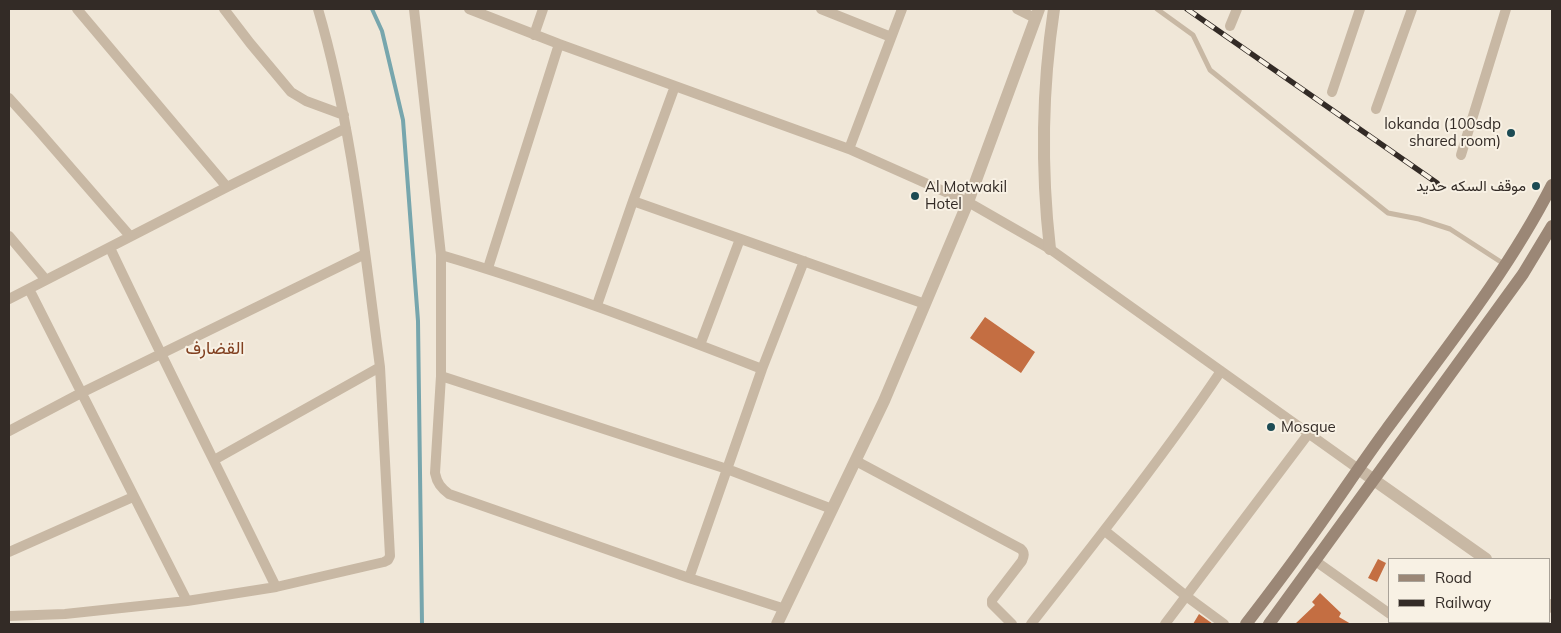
<!DOCTYPE html>
<meta charset="utf-8">
<style>
body{margin:0}
#map{position:relative;width:1561px;height:633px;overflow:hidden;background:#f0e7d8;font-family:Mulish,sans-serif}
canvas{display:block}
.frame{position:absolute;inset:0;border:10px solid #332b26;pointer-events:none}
.legend{position:absolute;left:1388px;top:558px;width:162px;height:65px;box-sizing:border-box;background:#f8f1e4;border:1px solid #a9a298;margin:0;padding:6px 9px;list-style:none;font-size:15px;color:#332b26}
.legend li{display:flex;align-items:center;gap:10px;height:25px}
.legend b{width:25px;border:1px solid #a9a298}
</style>
<div id="map">
<canvas width="1561" height="633"></canvas>
<div class="frame"></div>
<ul class="legend">
<li><b style="height:6px;background:#9b8776"></b>Road</li>
<li><b style="height:6px;background:#332b26"></b>Railway</li>
</ul>
</div>
<script>
const context = document.querySelector('canvas').getContext('2d');
context.lineJoin = 'round';
function stroke(path, color, width, dash) { context.strokeStyle = color; context.lineWidth = width; context.lineCap = dash ? 'butt' : 'round'; context.setLineDash(dash || []); context.stroke(path); }
function fillPath(path, color) { context.fillStyle = color; context.fill(path, 'evenodd'); }
function write(font, color, halo, rows, align = 'center') {
  context.font = font + ' Mulish,Vazirmatn,sans-serif'; context.lineWidth = 4; context.setLineDash([]); context.textBaseline = 'middle'; context.strokeStyle = halo; context.fillStyle = color; for (const [text, x, y, turn = 0] of rows) {
    context.save(); context.translate(x, y); context.rotate((+turn || 0) * Math.PI / 180); context.textAlign = isNaN(turn) ? turn : align; if (halo) context.strokeText(text, 0, 0); context.fillText(text, 0, 0); context.restore();
  }
}
const stream = new Path2D(`
 M 372,9 L 382,31 L 403,120 L 418,321 L 422,624`);
const building = new Path2D(`
 M 985,317 L 1035,352 L 1021,373 L 970,338 Z
 M 1378,559 L 1386,563 L 1377,582 L 1368,578 Z
 M 1320,593 L 1341,613 L 1339,617 L 1351,624 L 1295,624 L 1315,605 L 1312,602 Z
 M 1199,614 L 1213,624 L 1193,624 Z`);
const service = new Path2D(`
 M 1157,9 L 1193,35 L 1210,70 L 1388,213 L 1419,219 L 1450,229 L 1504,264`);
const minor = new Path2D(`
 M 77,9 L 227,187
 M 224,9 L 250,43 L 291,92 L 306,101 L 344,115
 M 414,9 L 441,255 L 441,376 L 435,473 C 437,483 441,488 449,494 L 689,578 L 785,609
 M 469,9 L 559,44 L 849,149 L 968,202 L 1050,249 L 1357,468
 M 821,9 L 891,37
 M 1017,9 L 1035,18
 M 1230,26 L 1237,9
 M 534,35 L 543,9
 M 1332,92 L 1360,9
 M 9,98 L 37,129 L 130,236
 M 1376,109 L 1412,9
 M 849,149 L 902,9
 M 1461,155 L 1506,9
 M 633,201 L 925,304
 M 9,236 L 46,280
 M 110,248 C 164,362 221,474 276,587
 M 441,255 C 550,287 656,328 762,369
 M 488,268 L 559,44
 M 29,289 L 187,601
 M 9,299 L 227,187 L 346,128
 M 597,305 L 633,201 L 675,86
 M 700,345 L 740,239
 M 441,376 L 727,469 L 832,509
 M 9,431 L 81,393 L 365,254
 M 214,460 L 380,367 C 364,247 352,125 318,9
 M 856,461 L 1021,549 C 1025,553 1024,556 1022,561 L 992,600 L 992,604 L 1012,624
 M 1105,531 L 1186,596 L 1224,624
 M 9,552 L 133,497
 M 1314,560 L 1390,614
 M 689,578 L 762,369 L 804,261
 M 9,616 L 65,614 L 187,601 L 276,587 L 384,562 L 388,560 L 390,556 L 380,367
 M 1400,622 L 1403,624
 M 1031,624 C 1096,541 1162,458 1221,371
 M 1165,624 L 1309,433`);
const tertiary = new Path2D(`
 M 1050,249 C 1041,170 1042,88 1054,9
 M 1357,468 L 1486,559
 M 1550,605 L 1552,607
 M 777,624 L 884,401 L 925,304 L 968,202 L 1039,9`);
const secondary = new Path2D(`
 M 1246,624 C 1266,598 1286,572 1305,545 C 1333,507 1358,468 1386,430 C 1444,351 1507,273 1552,185
 M 1269,624 L 1523,274 L 1552,226`);
const rail = new Path2D(`
 M 1187,9 L 1437,183`);
const markers = [
 [1511,133,5,"#1c4b54"],
 [1536,186,5,"#1c4b54"],
 [915,196,5,"#1c4b54"],
 [1271,427,5,"#1c4b54"]
];
const poiNames = [
 ["lokanda (100sdp",1501,124],
 ["shared room)",1501,141],
 ["موقف السكه حديد",1526,186],
 ["Al Motwakil",925,187,"left"],
 ["Hotel",925,204,"left"],
 ["Mosque",1281,427,"left"]
];
const quarterNames = [
 ["القضارف",215,349]
];
stroke(stream, '#77a6ad', 4);
fillPath(building, '#c46e42');
stroke(service, '#c8b8a4', 5);
stroke(minor, '#c8b8a4', 10);
stroke(tertiary, '#c8b8a4', 12);
stroke(secondary, '#9b8776', 12);
stroke(rail, '#332b26', 5.5);
stroke(rail, '#f8f1e4', 4, [11]);
for (const [x, y, r, color] of markers) { const dot = new Path2D(); dot.arc(x, y, r, 0, 2 * Math.PI); context.fillStyle = color; context.fill(dot); stroke(dot, '#f8f1e4', 2); }
write('15px', '#332b26', '#f8f1e4', poiNames, 'right');
write('18px', '#814020', '#f8f1e4', quarterNames);
</script>
